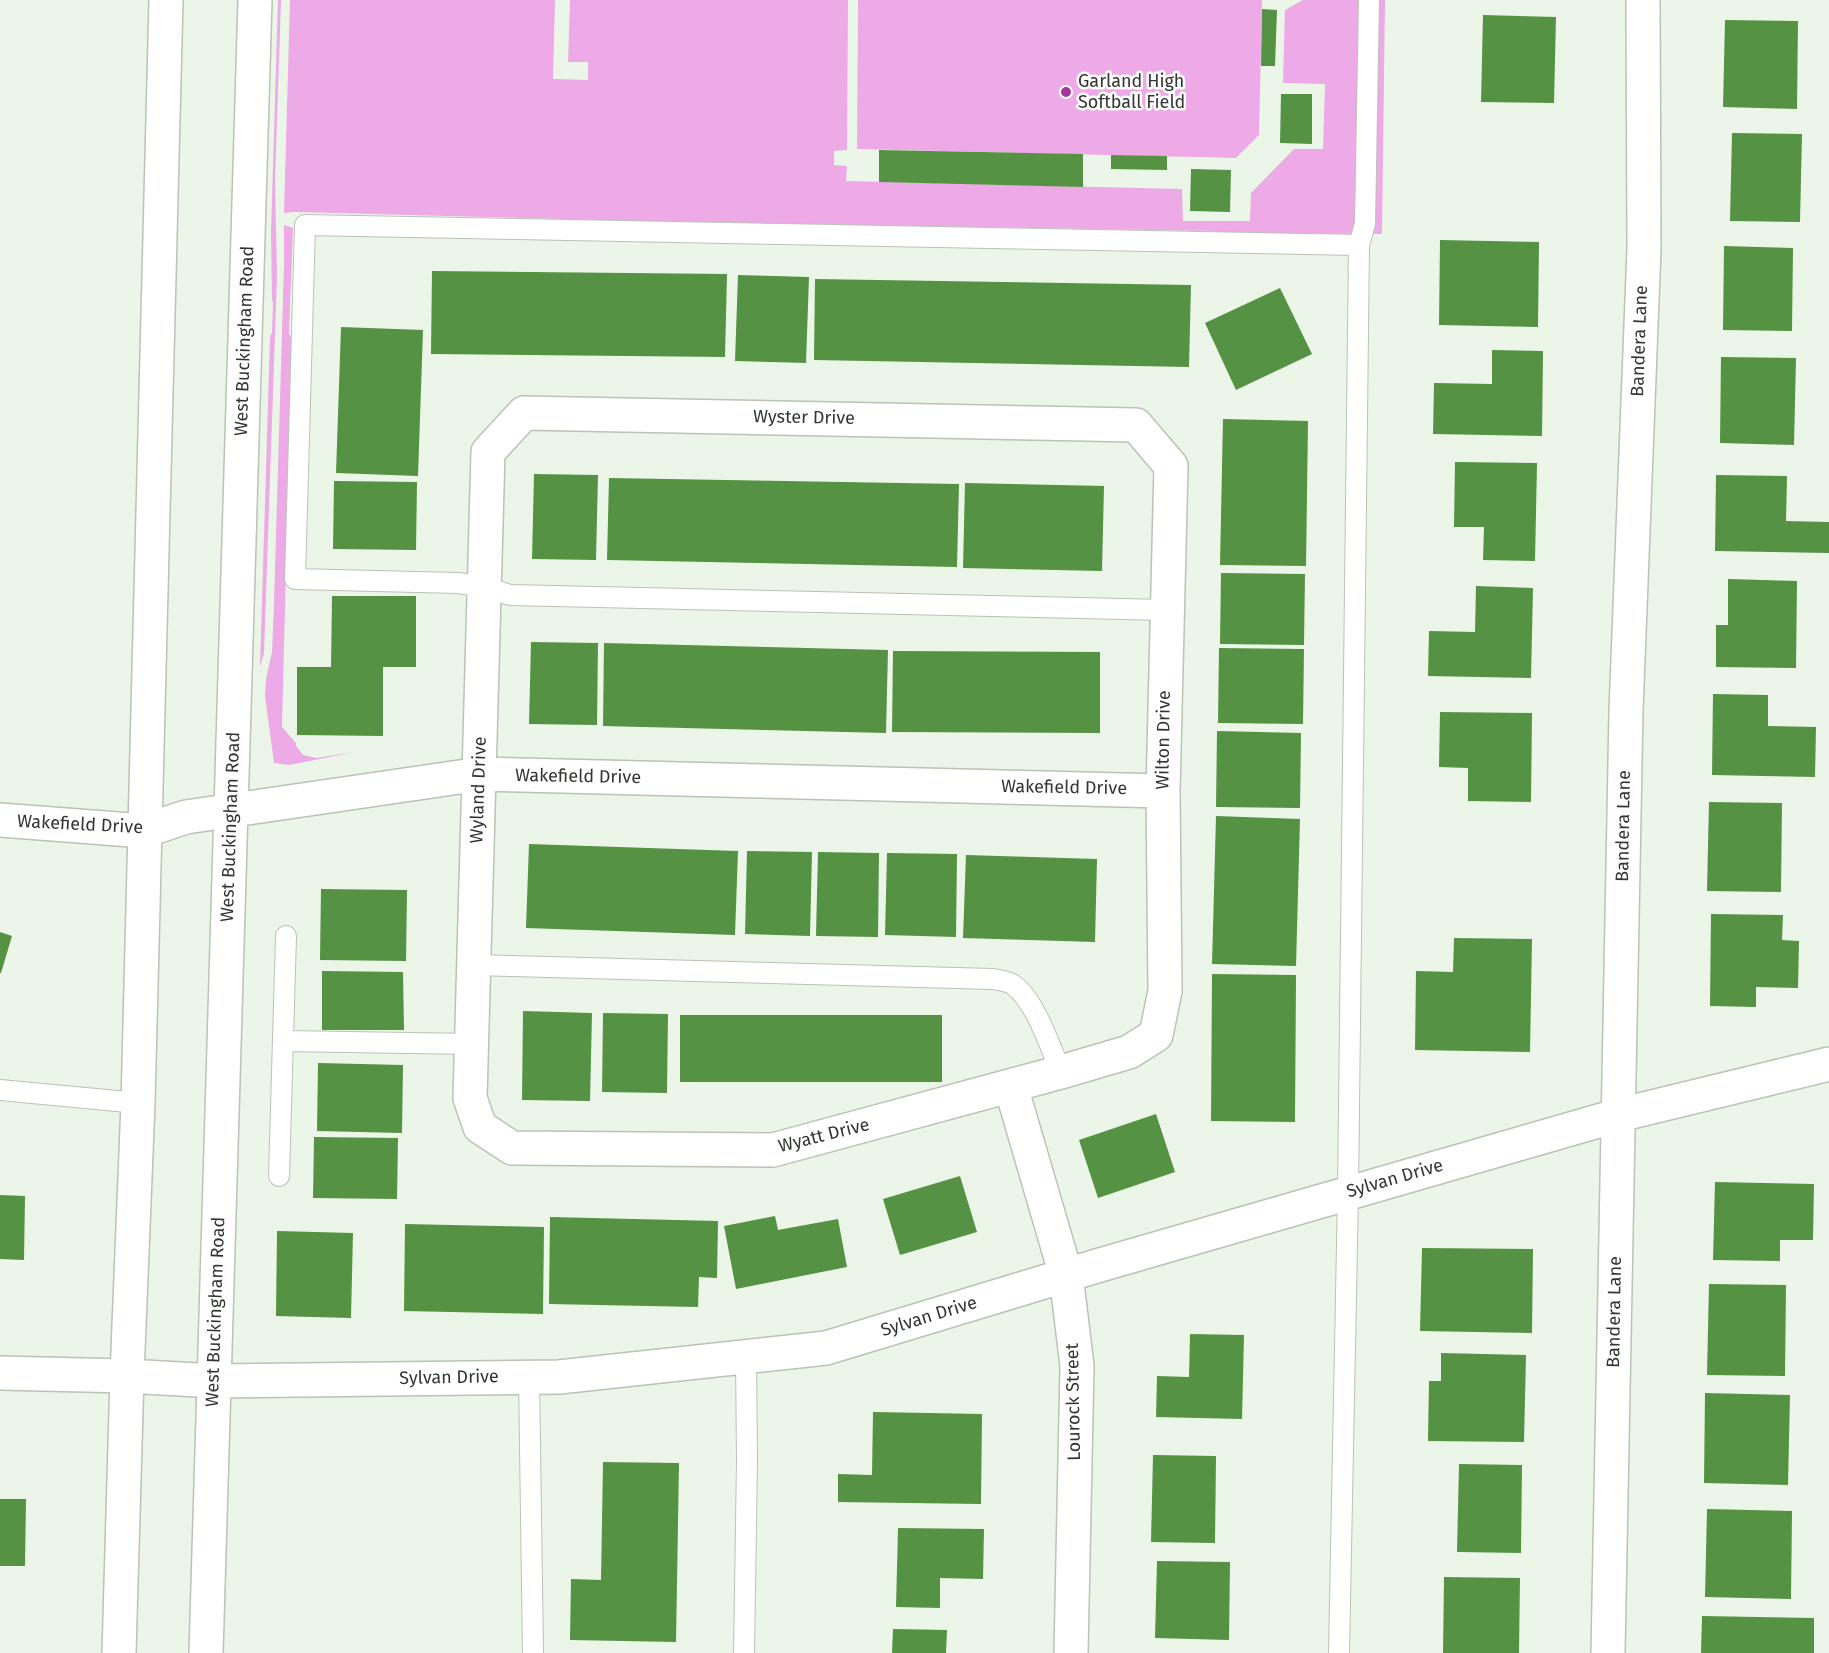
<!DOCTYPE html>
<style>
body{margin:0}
canvas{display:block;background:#ebf6e8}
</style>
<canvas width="1829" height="1653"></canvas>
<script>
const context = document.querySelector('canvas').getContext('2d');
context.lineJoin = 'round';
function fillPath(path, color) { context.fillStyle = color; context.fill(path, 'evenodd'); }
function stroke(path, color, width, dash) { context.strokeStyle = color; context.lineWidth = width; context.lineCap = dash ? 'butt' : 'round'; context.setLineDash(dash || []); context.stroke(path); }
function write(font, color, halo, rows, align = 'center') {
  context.font = font + ' "Fira Sans",sans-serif'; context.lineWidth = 5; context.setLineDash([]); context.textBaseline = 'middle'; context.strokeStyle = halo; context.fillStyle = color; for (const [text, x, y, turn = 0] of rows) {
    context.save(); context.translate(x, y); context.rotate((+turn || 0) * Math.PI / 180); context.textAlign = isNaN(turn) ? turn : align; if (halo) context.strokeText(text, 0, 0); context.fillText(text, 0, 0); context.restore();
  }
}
const green = new Path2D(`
 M 278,0 L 281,0 L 275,179 L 277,276 L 264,653 L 260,667 L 270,337 L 272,332 L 273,303 L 272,299 L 271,232 Z
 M 290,0 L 555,0 L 553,79 L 588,80 L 588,62 L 568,62 L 570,0 L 848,0 L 847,150 L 834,151 L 834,165 L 847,166 L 846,181 L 1182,189 L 1183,221 L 1250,221 L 1251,193 L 1294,149 L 1323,149 L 1325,84 L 1283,83 L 1285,10 L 1303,0 L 1385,0 L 1382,234 L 1262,233 L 1231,235 L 1215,231 L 677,222 L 294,212 L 284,213 Z
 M 858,0 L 1262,0 L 1259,135 L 1236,158 L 857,149 Z
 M 284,225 L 293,228 L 289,333 C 293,342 296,352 291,362 L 282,727 L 296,743 L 296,746 L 303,755 L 316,758 L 355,752 L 289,765 L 274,763 L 265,696 L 266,679 L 272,652 L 274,603 L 284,264 Z`);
const building = new Path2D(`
 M 1262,9 L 1277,10 L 1275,66 L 1261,66 Z
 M 1483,15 L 1556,17 L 1554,103 L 1481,102 Z
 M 1725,20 L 1798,21 L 1797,109 L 1723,107 Z
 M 1281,94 L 1312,94 L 1312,144 L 1280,143 Z
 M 1732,133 L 1802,134 L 1800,222 L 1730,221 Z
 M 879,150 L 1083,154 L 1083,187 L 879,182 Z
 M 1111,155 L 1167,156 L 1167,170 L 1111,169 Z
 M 1191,169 L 1231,170 L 1230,212 L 1190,211 Z
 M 1440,240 L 1539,242 L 1538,327 L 1439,325 Z
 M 1724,246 L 1793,248 L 1792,331 L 1723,330 Z
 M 432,271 L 727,274 L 725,357 L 431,354 Z
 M 738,275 L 809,277 L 806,363 L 735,361 Z
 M 815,279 L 1191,285 L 1189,367 L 814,360 Z
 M 1280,288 L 1312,354 L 1236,390 L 1205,323 Z
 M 341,327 L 423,330 L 418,476 L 336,473 Z
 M 1492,350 L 1543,351 L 1542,436 L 1433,434 L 1434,383 L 1492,384 Z
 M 1721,357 L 1796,358 L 1794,445 L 1720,443 Z
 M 1223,419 L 1308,421 L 1306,566 L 1220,565 Z
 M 1455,462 L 1537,463 L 1535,561 L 1483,560 L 1484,527 L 1454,527 Z
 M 534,474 L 598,475 L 596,560 L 532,559 Z
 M 1716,475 L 1787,476 L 1786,521 L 1829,522 L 1829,553 L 1715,551 Z
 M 609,478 L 959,484 L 957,567 L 607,560 Z
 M 334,481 L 417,482 L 416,550 L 333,549 Z
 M 965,483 L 1104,486 L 1102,571 L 963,568 Z
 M 1221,573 L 1305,574 L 1304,645 L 1220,644 Z
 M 1728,579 L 1797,581 L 1796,668 L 1716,667 L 1716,625 L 1728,625 Z
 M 1476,586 L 1533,588 L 1531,678 L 1428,676 L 1429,631 L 1475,632 Z
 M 332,596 L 416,596 L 416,667 L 383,667 L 383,736 L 297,735 L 297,667 L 331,667 Z
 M 531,642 L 598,643 L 597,725 L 529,724 Z
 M 604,643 L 888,650 L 886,733 L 603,726 Z
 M 1219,648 L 1304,649 L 1303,724 L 1218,723 Z
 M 893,651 L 1100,652 L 1100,733 L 892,732 Z
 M 1713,694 L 1768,695 L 1768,726 L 1816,727 L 1815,777 L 1712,775 Z
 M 1440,712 L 1532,713 L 1531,802 L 1468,801 L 1468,768 L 1439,767 Z
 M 1217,731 L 1301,733 L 1300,808 L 1216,807 Z
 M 1709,802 L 1782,803 L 1781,892 L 1707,891 Z
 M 1216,816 L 1300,819 L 1296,966 L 1212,964 Z
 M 529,844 L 738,851 L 735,935 L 526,928 Z
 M 747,851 L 812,852 L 810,936 L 745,934 Z
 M 818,852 L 879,853 L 878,937 L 816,936 Z
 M 887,853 L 957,854 L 956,937 L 885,935 Z
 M 966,855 L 1097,859 L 1095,942 L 963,938 Z
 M 321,889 L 407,890 L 406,961 L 320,960 Z
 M 1711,914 L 1783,915 L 1782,940 L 1799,941 L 1798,988 L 1756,987 L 1756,1007 L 1710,1006 Z
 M 0,932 L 12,936 L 1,973 L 0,973 Z
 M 1454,938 L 1532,939 L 1530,1052 L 1415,1050 L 1416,971 L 1453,972 Z
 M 322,971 L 403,972 L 404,1030 L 322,1030 Z
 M 1212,974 L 1296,975 L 1295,1122 L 1211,1121 Z
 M 523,1011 L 592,1013 L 590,1101 L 522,1100 Z
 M 603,1013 L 668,1014 L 667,1093 L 602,1092 Z
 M 680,1015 L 942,1015 L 942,1082 L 680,1082 Z
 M 318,1063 L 403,1065 L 402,1133 L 317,1131 Z
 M 1156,1114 L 1175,1172 L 1098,1198 L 1079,1140 Z
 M 314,1137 L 398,1138 L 397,1199 L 313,1198 Z
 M 960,1176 L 977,1232 L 900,1255 L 883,1199 Z
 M 1715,1182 L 1814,1184 L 1813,1240 L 1780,1240 L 1780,1261 L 1713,1260 Z
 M 0,1195 L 25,1196 L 24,1260 L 0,1259 Z
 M 775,1216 L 778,1230 L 838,1219 L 847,1267 L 736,1289 L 724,1226 Z
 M 550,1217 L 718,1221 L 717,1278 L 699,1277 L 698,1307 L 549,1304 Z
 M 405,1224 L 544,1227 L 543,1314 L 404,1311 Z
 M 277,1231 L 353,1233 L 351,1318 L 276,1316 Z
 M 1422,1248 L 1533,1249 L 1532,1333 L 1420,1331 Z
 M 1709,1284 L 1786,1285 L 1785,1376 L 1707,1375 Z
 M 1190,1334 L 1244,1335 L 1242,1419 L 1156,1417 L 1157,1376 L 1189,1377 Z
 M 1441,1353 L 1526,1355 L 1524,1442 L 1428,1441 L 1429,1381 L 1441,1381 Z
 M 1705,1393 L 1790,1395 L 1788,1485 L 1704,1483 Z
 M 873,1412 L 982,1414 L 981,1504 L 838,1502 L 838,1474 L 872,1475 Z
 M 1153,1455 L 1216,1456 L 1215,1543 L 1151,1542 Z
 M 603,1462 L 679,1463 L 676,1642 L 570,1640 L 571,1579 L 601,1580 Z
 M 1459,1464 L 1522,1465 L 1521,1553 L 1457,1552 Z
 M 0,1499 L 26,1499 L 25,1566 L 0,1566 Z
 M 1707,1509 L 1792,1511 L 1791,1599 L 1705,1597 Z
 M 898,1528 L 984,1529 L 983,1579 L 940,1578 L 940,1608 L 896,1607 Z
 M 1157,1561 L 1230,1562 L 1229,1640 L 1155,1638 Z
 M 1444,1577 L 1520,1578 L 1519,1653 L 1443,1653 Z
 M 1702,1616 L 1814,1618 L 1814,1653 L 1701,1653 Z
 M 893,1629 L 947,1630 L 946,1653 L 892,1653 Z`);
const lane = new Path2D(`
 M 1167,610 L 510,595 L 485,587 L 458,583 L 295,579 L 305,225 L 1359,245
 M 474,965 L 993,979 C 999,980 1007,981 1012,984 C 1035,999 1050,1047 1061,1072
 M 283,1041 L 472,1044
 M 0,1090 L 138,1103
 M 279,1176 L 286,936
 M 529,1377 L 533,1653
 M 744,1653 L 747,1461 L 746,1357
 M 1339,1653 L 1348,1193 L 1359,245 L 1365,224 L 1369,0`);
const street = new Path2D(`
 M 524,413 L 1136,425 L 1171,466 L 1163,791 L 1165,991 L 1156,1035 L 1129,1052 L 1061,1072 L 773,1150 L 512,1148 L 480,1127 L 470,1098 L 488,452 Z
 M 0,820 L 144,831 L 186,817 L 480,774 L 1163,791
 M 1011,1087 L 1066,1275 L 1077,1366 L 1071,1653
 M 1608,1653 L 1626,710 L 1644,249 L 1643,0`);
const secondary = new Path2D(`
 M 0,1373 L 127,1376 L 215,1381 L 559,1377 L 826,1348 L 1100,1265 L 1619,1115 L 1829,1064
 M 119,1653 L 127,1376 L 138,1103 L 166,0
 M 206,1653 L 255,0`);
const markers = [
 [1066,92,6,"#a03698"]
];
const poiNames = [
 ["Garland High",1078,82],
 ["Softball Field",1078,103]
];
const streetNames = [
 ["West Buckingham Road",245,341,-88],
 ["Bandera Lane",1640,341,-88],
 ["Wyster Drive",804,418,1],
 ["Wilton Drive",1164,740,-89],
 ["Wakefield Drive",578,777,1],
 ["Wakefield Drive",1064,788,1],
 ["Wyland Drive",479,790,-88],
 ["Wakefield Drive",80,825,3],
 ["Bandera Lane",1624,826,-89],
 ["West Buckingham Road",231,827,-88],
 ["Wyatt Drive",824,1136,-14],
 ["Sylvan Drive",1395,1179,-16],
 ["West Buckingham Road",216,1312,-88],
 ["Bandera Lane",1615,1312,-89],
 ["Sylvan Drive",929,1317,-17],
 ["Sylvan Drive",449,1378,-1],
 ["Lourock Street",1074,1402,-91]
];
fillPath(green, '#eeaae6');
fillPath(building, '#559243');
stroke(lane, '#b9c3b6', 22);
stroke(street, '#b9c3b6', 36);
stroke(secondary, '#b9c3b6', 36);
stroke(lane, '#fff', 20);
stroke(street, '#fff', 33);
stroke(secondary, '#fff', 33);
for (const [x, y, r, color] of markers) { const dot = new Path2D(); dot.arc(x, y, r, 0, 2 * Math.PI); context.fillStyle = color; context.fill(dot); stroke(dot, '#fff', 2); }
write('18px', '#323631', '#fff', poiNames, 'left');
write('18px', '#323631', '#fff', streetNames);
</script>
